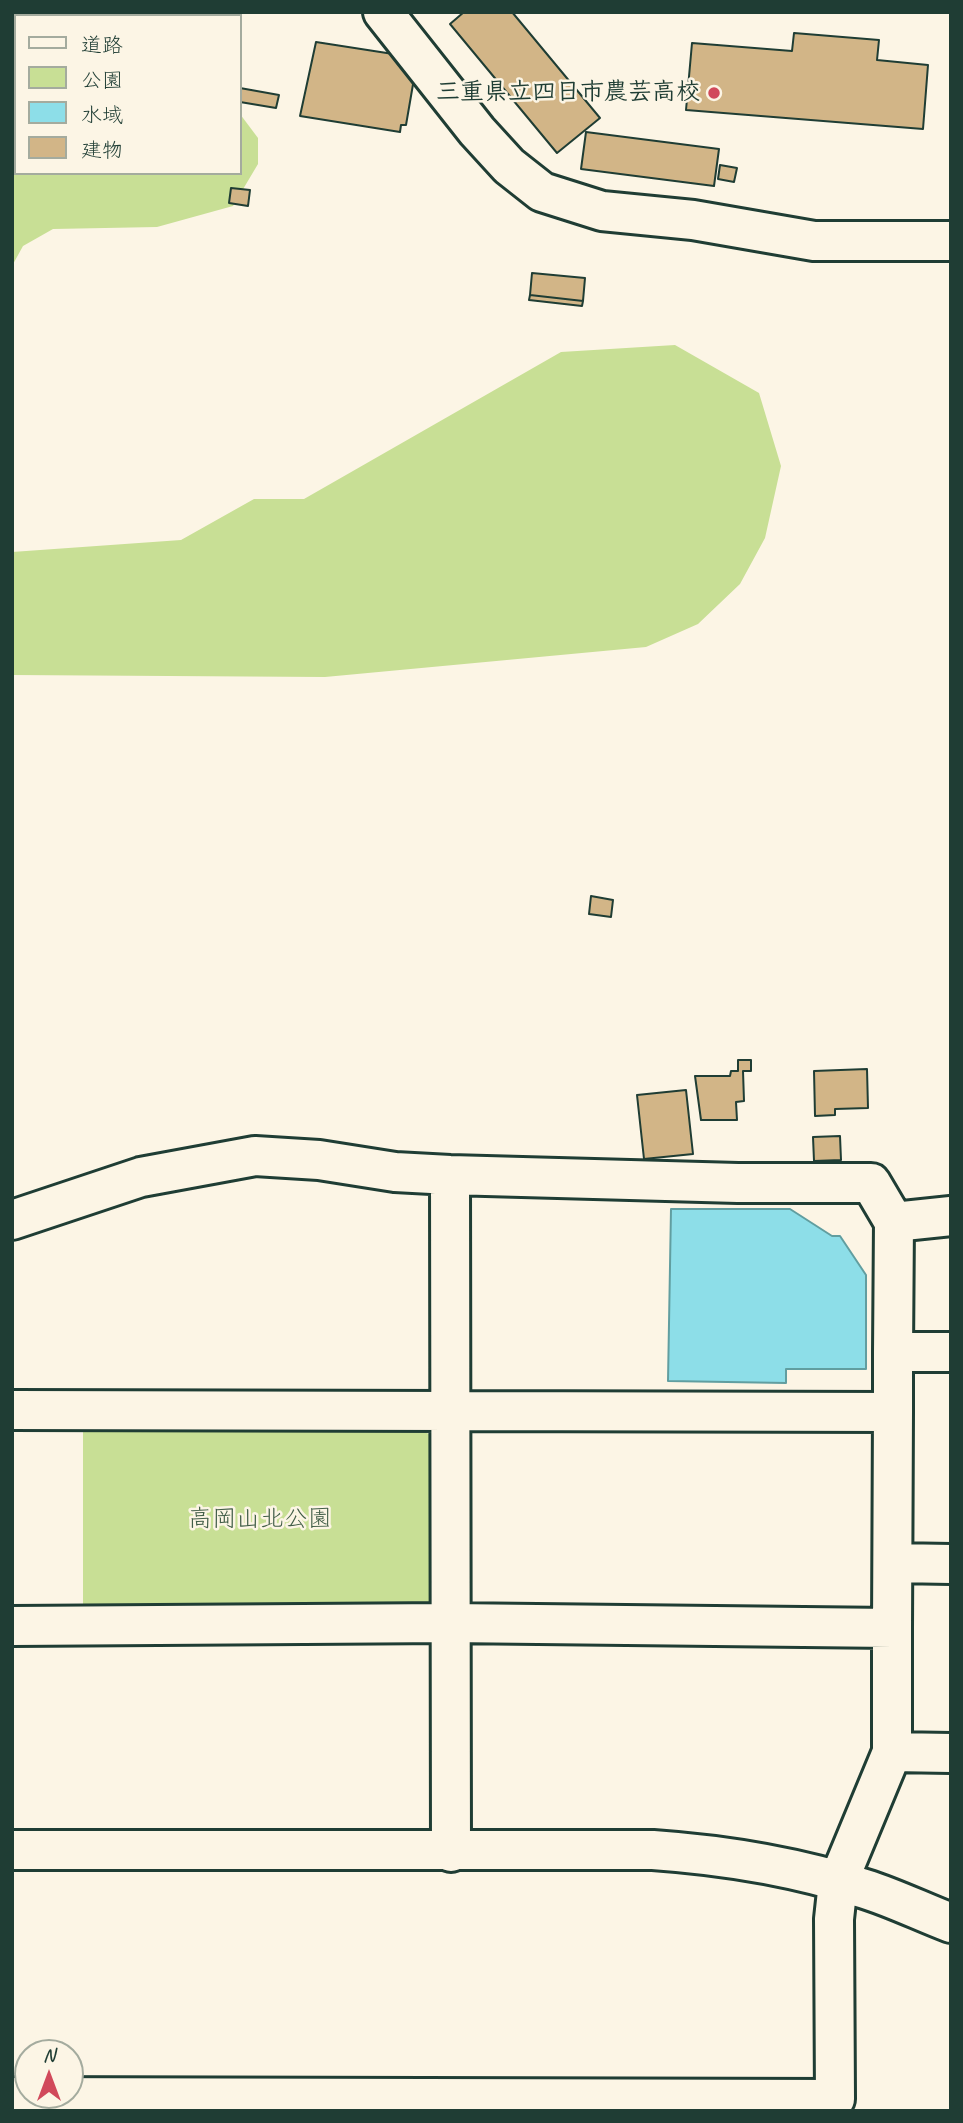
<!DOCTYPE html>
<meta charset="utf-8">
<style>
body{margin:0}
#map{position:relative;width:963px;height:2123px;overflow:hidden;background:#fcf5e5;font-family:Caveat,"Klee One",sans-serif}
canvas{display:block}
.frame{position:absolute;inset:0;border:14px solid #1f3d34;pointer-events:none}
.legend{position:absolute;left:14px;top:14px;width:228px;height:161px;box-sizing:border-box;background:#fcf5e5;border:2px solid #a4ab9e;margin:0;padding:9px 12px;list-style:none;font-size:21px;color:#1f3d34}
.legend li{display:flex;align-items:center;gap:14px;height:35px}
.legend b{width:35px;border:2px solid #a4ab9e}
.north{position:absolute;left:14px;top:2039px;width:70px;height:70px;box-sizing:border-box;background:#fcf5e5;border:2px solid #a4ab9e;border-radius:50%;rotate:0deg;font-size:19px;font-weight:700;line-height:28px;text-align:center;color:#1f3d34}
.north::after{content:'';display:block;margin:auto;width:24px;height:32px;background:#d1495b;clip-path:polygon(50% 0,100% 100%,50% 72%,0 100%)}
</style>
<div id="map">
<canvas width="963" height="2123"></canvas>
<div class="frame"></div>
<ul class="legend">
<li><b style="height:9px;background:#fcf5e5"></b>道路</li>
<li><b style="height:19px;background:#c8df95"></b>公園</li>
<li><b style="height:19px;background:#8ddee8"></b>水域</li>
<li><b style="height:19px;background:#d2b587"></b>建物</li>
</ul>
<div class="north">N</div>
</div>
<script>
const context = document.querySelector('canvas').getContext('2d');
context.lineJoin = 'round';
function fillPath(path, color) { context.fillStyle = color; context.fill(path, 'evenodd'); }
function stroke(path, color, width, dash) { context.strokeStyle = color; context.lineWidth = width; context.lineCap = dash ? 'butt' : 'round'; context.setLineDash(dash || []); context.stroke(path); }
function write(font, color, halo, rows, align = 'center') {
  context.font = font + ' Caveat,"Klee One",sans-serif'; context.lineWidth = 5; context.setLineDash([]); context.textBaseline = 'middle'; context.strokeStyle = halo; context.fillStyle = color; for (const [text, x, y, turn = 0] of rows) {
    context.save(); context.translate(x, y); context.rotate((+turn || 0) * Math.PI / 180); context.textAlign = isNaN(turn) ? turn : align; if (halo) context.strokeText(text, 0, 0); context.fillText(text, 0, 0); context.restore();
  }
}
const green = new Path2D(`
 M 12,75 L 16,75 L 16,173 L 240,173 L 240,114 L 258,138 L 258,164 L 233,206 L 157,227 L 53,229 L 23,246 L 12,266 Z
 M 675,345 L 759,393 L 781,466 L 765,538 L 740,584 L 698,624 L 646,647 L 325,677 L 12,675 L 12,552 L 181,540 L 254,499 L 304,499 L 561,352 Z
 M 83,1428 L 422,1430 L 437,1439 L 435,1601 L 426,1610 L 83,1610 Z`);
const water = new Path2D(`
 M 671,1209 L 790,1209 L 832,1236 L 840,1236 L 866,1275 L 866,1369 L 786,1369 L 786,1383 L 668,1381 Z`);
const building = new Path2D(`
 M 464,12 L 512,12 L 600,118 L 557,153 L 450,24 Z
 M 794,33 L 879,40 L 877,60 L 928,65 L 923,129 L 686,110 L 692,43 L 792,51 Z
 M 316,42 L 406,56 L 416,67 L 406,125 L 401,125 L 400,132 L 300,116 Z
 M 240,88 L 279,95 L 276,108 L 240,102 Z
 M 586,132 L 719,149 L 714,186 L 581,169 Z
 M 720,165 L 737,168 L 734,182 L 718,179 Z
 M 231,188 L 250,190 L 248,206 L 229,203 Z
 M 532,273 L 585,278 L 583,301 L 530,295 Z
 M 530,295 L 583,301 L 582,306 L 529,300 Z
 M 591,896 L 613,900 L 611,917 L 589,914 Z
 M 738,1060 L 751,1060 L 751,1071 L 743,1071 L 744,1101 L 736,1102 L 737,1120 L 701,1120 L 695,1076 L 730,1076 L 731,1071 L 738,1071 Z
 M 867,1069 L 868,1108 L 835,1109 L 835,1115 L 815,1116 L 814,1071 Z
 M 686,1090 L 693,1154 L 644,1159 L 637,1095 Z
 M 840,1136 L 841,1160 L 814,1161 L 813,1137 Z`);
const minor = new Path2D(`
 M 383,12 L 477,131 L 509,166 L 542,192 L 602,211 L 693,220 L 814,241 L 951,241
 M 450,1175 L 451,1852
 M 12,1220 L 141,1177 L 255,1156 L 319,1160 L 395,1172 L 450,1175 L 738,1183 L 871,1183 L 894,1222 L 893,1352
 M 894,1222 L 951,1216
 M 12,1410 L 893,1412 L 892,1628
 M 893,1412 L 893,1352 L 951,1352
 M 894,1563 L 951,1564
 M 12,1626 L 449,1623 L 892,1628 L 892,1752 L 838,1882 L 834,1919 L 835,2099 L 12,2097
 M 892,1752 L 951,1753
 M 12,1850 L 653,1850 C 724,1855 797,1867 865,1889 C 894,1898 922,1912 951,1923`);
const markers = [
 [714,93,7,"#d1495b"]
];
const poiNames = [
 ["三重県立四日市農芸高校",700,93]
];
const parkNames = [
 ["高岡山北公園",260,1520]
];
fillPath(green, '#c8df95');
fillPath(water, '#8ddee8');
stroke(water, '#619ea0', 2);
fillPath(building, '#d2b587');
stroke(building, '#1f3d34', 2);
stroke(minor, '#1f3d34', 44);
stroke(minor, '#fcf5e5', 38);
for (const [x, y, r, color] of markers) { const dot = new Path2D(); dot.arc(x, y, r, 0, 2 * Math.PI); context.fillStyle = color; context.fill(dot); stroke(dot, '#fcf5e5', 2.5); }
write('bold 24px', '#1f3d34', '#fcf5e5', poiNames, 'right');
write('24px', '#415d47', '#fcf5e5', parkNames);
</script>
